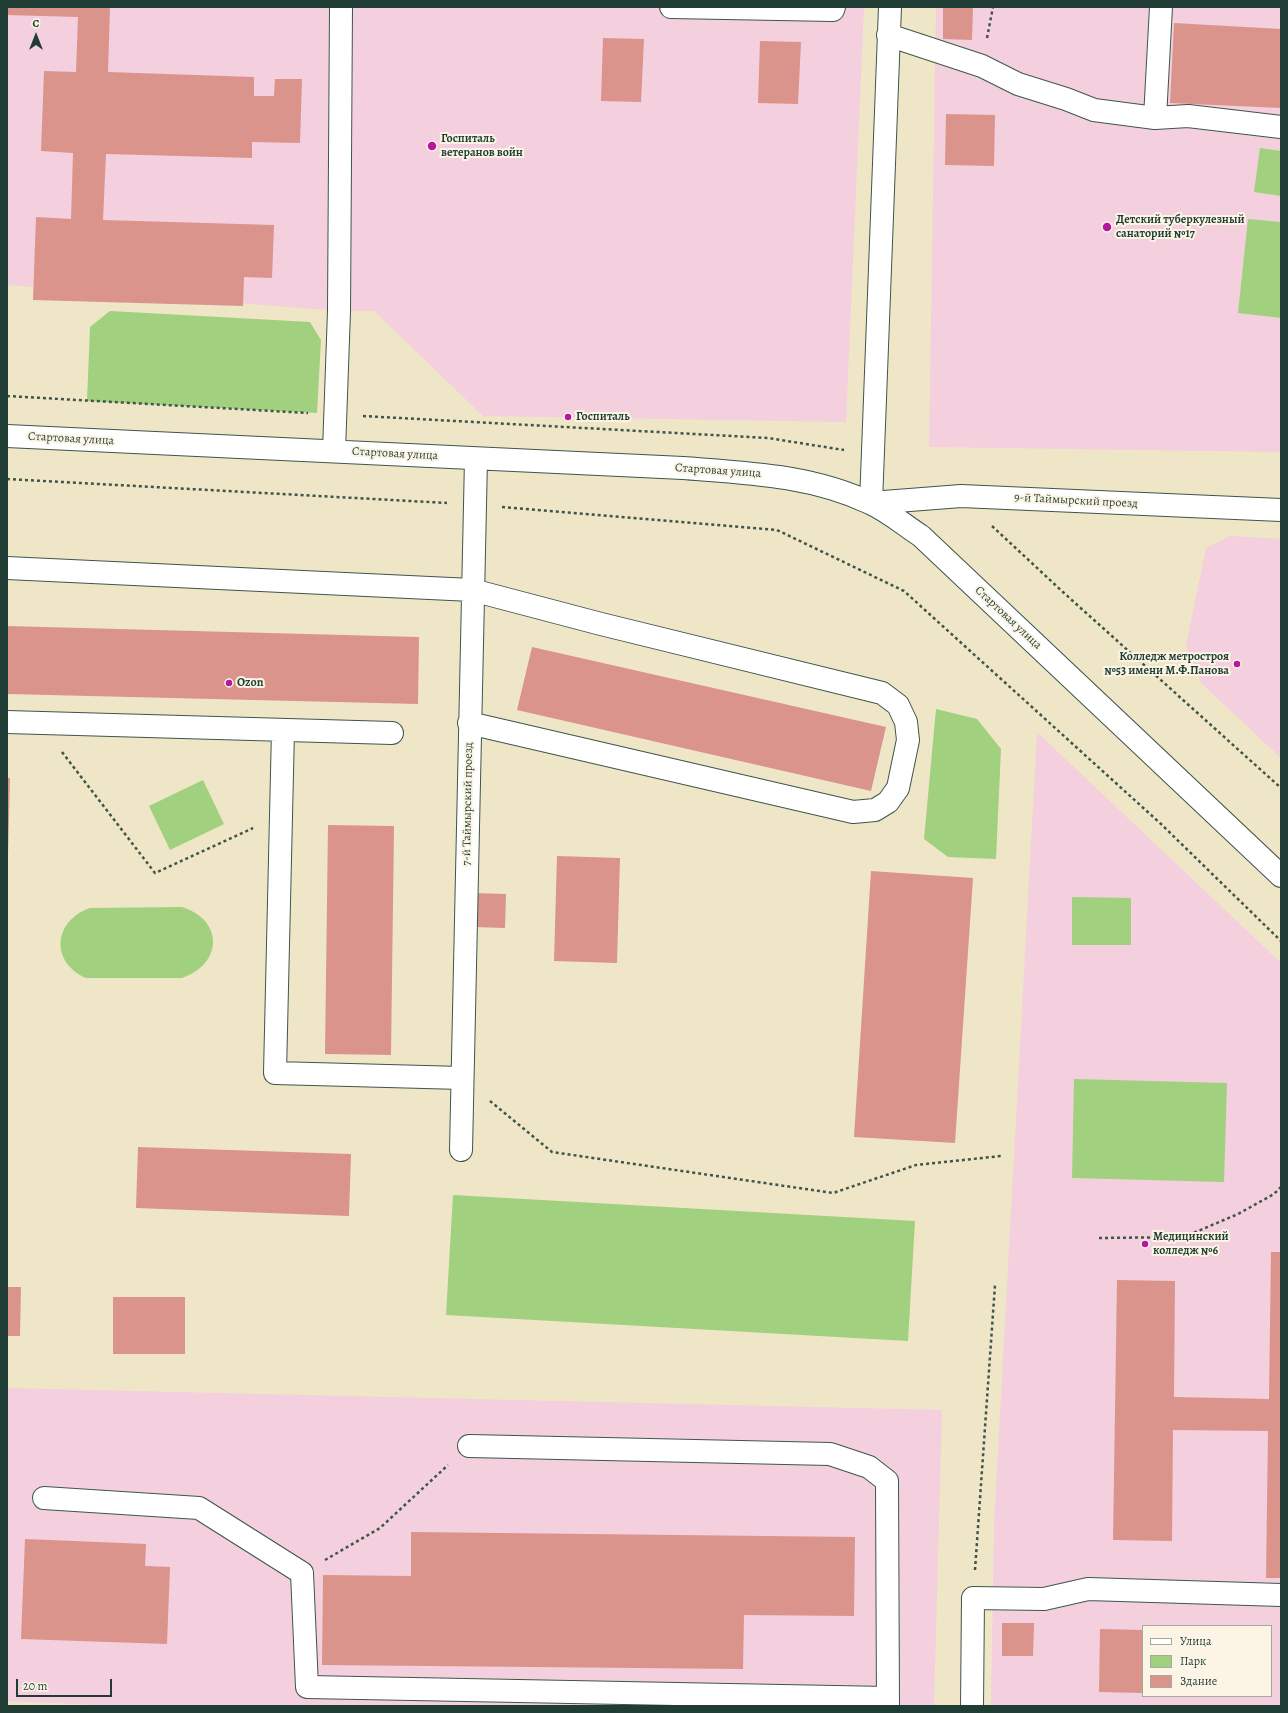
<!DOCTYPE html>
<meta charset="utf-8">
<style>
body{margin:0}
#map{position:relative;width:1288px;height:1713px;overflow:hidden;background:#efe6c8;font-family:Alegreya,serif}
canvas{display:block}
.frame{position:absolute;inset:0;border:8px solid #1f3d34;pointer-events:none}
.legend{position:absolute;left:1142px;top:1625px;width:130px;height:72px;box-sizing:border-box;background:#fcf5e5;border:1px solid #a4ab9e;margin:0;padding:5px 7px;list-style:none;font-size:12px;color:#1f3d34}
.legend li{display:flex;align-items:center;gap:8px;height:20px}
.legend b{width:20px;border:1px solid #a4ab9e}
.north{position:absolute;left:16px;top:16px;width:40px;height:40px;-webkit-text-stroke:3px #fcf5e5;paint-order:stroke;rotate:0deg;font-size:11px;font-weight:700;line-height:16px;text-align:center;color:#1f3d34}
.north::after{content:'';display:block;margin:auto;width:14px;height:18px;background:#1f3d34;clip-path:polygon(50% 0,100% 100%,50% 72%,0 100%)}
.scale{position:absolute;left:16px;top:1679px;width:96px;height:18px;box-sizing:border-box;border:2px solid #1f3d34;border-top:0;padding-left:5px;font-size:12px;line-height:14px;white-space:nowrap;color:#1f3d34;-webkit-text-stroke:3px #fcf5e5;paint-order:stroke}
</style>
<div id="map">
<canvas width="1288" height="1713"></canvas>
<div class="frame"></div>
<ul class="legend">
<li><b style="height:5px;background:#fff"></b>Улица</li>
<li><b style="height:11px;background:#a1d07e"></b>Парк</li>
<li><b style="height:11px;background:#da948c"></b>Здание</li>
</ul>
<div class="north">С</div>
<div class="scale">20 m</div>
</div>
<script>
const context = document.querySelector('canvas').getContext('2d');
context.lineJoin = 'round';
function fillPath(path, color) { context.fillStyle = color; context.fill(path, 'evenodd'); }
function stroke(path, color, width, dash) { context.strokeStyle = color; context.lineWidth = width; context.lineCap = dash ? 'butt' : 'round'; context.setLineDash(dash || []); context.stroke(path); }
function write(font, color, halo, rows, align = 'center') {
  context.font = font + ' Alegreya,serif'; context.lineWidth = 4; context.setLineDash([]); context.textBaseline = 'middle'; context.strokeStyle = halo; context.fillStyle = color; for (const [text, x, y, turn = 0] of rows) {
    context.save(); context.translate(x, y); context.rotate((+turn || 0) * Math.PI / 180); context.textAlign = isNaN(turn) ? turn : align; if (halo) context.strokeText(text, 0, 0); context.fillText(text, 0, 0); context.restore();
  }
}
const built = new Path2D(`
 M 7,7 L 864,7 L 846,422 L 483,416 L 374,311 L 339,311 L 7,285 Z
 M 936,7 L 1281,7 L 1281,452 L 929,447 Z
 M 1230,536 L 1281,539 L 1281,758 L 1201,683 L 1186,645 L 1206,548 Z
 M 1037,732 L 1281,963 L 1281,1706 L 991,1706 L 994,1524 ZM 1143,1626 L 1271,1626 L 1271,1696 L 1143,1696 Z
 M 7,1388 L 942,1410 L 934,1706 L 122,1706 L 7,1701 Z`);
const green = new Path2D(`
 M 1260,148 L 1281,151 L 1281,196 L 1254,192 Z
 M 1248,219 L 1281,222 L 1281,318 L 1238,313 Z
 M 110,311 L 310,322 L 321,340 L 317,413 L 87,401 L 90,327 Z
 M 936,709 L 977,719 L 1001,749 L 996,859 L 948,857 L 924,839 Z
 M 203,780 L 224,824 L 170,850 L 149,806 Z
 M 1072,897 L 1131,898 L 1131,945 L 1072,945 Z
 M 182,907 C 224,920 223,964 182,978 L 86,978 C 50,962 53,921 90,908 Z
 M 1074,1079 L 1227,1083 L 1224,1182 L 1072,1178 Z
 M 453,1195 L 915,1221 L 908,1341 L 446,1315 Z`);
const building = new Path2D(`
 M 7,7 L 110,7 L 108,72 L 254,77 L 254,96 L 274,96 L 275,79 L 302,79 L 300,143 L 252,142 L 252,158 L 106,154 L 103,220 L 274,225 L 272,278 L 244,277 L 243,306 L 33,300 L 36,217 L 71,219 L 73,153 L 41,151 L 44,71 L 76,72 L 78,17 L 7,15 Z
 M 943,7 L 973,7 L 972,40 L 943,39 Z
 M 1174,23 L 1281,29 L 1281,108 L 1170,103 Z
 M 603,38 L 644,39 L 641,102 L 601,101 Z
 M 760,41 L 801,42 L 798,104 L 758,103 Z
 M 946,114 L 995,115 L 994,166 L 945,165 Z
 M 7,626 L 419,637 L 418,704 L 7,694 Z
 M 532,647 L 886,727 L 871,791 L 517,710 Z
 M 7,778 L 10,778 L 8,856 L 7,856 Z
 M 328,825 L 394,826 L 391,1055 L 325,1054 Z
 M 557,856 L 620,858 L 617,963 L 554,961 Z
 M 871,871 L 973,878 L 955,1143 L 854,1137 Z
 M 474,893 L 506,894 L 505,928 L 473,927 Z
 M 138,1147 L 351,1154 L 349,1216 L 136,1208 Z
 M 1271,1252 L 1281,1252 L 1281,1578 L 1266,1578 L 1268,1431 L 1173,1430 L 1172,1541 L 1113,1540 L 1117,1280 L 1175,1281 L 1174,1397 L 1269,1399 Z
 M 7,1287 L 21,1287 L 20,1336 L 7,1336 Z
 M 113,1297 L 185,1297 L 185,1354 L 113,1354 Z
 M 411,1532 L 855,1537 L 854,1616 L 744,1615 L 743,1669 L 322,1665 L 323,1575 L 411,1576 Z
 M 25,1539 L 146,1544 L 145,1566 L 170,1567 L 167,1644 L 21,1639 Z
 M 1002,1623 L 1034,1623 L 1033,1656 L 1002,1656 Z
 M 1100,1629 L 1143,1630 L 1143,1693 L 1099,1692 Z`);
const path = new Path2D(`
 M 987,38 L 993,7
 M 7,396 L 308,413
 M 363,416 L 768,438 L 844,450
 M 7,479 L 447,503
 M 502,507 L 777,530 L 904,591 L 1161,824 L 1281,941
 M 992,526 L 1064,593 L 1281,788
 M 62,752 L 155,873 L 253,828
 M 490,1101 L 552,1152 L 833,1193 L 916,1165 L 1001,1156
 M 1099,1238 L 1184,1237 L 1238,1214 L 1274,1194 L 1281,1187
 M 325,1560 L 380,1528 L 448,1465
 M 975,1570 L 995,1285`);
const minor = new Path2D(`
 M 671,7 L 833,10 L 834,7
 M 890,7 L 871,503 L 961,496 L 1281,510
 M 888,35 L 982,66 L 1018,84 L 1066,99 L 1094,110 L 1155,118 L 1161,7
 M 1155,118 L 1188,116 L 1281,127
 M 7,436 L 683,468 C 747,473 811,475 870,503 C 888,511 904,525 921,536 L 1281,876
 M 334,451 L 339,311 L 341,7
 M 7,568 L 472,590 L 601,624 L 882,693 L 898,705 L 906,722 L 908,740 L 898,788 L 888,802 L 875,810 L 853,812 L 469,723
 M 7,722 L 392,733
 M 283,730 L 275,1073 L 462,1078
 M 461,1150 L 476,459
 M 469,1446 L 830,1454 L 869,1467 L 887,1481 L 888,1706
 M 44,1498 L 199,1508 L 302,1573 L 307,1687 L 887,1698
 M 972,1706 L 973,1598 L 1044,1599 L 1088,1589 L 1281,1595`);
const markers = [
 [432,146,5,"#b5179e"],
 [1107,227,5,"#b5179e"],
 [568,417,4,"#b5179e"],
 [1237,664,4,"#b5179e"],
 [229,683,4,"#b5179e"],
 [1145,1244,4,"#b5179e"]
];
const poiNames = [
 ["Госпиталь",441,139],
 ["ветеранов войн",441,153],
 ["Детский туберкулезный",1116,220],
 ["санаторий №17",1116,234],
 ["Госпиталь",576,417],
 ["Колледж метростроя",1229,657,"right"],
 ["№53 имени М.Ф.Панова",1229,671,"right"],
 ["Ozon",237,683],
 ["Медицинский",1153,1237],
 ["колледж №6",1153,1251]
];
const streetNames = [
 ["Стартовая улица",71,439,3],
 ["Стартовая улица",395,454,3],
 ["Стартовая улица",718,471,4],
 ["9-й Таймырский проезд",1076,501,3],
 ["Стартовая улица",1008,618,43],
 ["7-й Таймырский проезд",468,804,-89]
];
fillPath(built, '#f4cfdd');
fillPath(green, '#a1d07e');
fillPath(building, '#da948c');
stroke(minor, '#3e564a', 24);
stroke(path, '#3e564a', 2.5, [3, 3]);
stroke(minor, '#fff', 22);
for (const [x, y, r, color] of markers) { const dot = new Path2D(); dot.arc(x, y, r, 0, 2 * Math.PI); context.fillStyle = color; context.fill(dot); stroke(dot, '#fcf5e5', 1.5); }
write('bold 12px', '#1f3d34', '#fcf5e5', poiNames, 'left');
write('12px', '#1f3d34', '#fcf5e5', streetNames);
</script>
